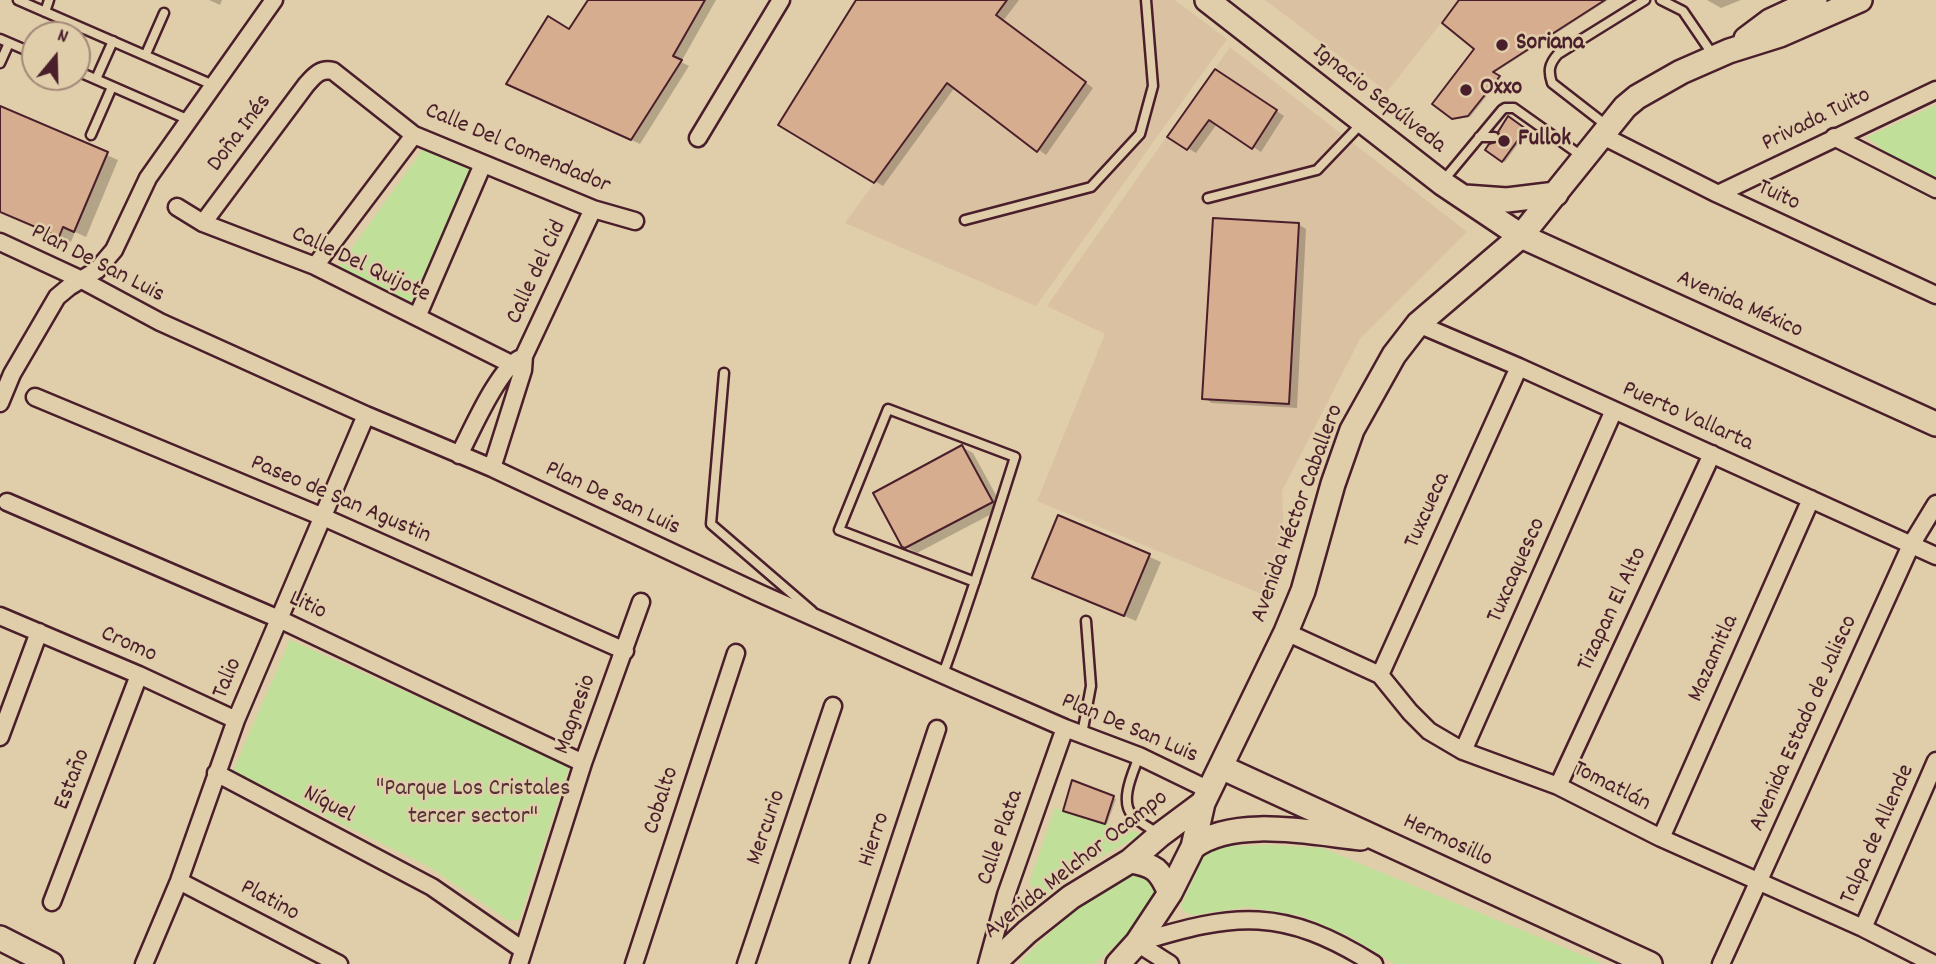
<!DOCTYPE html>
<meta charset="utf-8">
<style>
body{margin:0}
#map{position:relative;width:1936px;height:964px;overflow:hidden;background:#e0ceab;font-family:Dekko,sans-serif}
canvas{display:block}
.north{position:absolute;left:21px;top:21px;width:70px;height:70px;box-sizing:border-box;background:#e0ceab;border:2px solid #a48878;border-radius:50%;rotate:19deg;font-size:19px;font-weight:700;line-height:28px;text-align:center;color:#4a1f2b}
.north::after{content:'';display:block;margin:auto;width:24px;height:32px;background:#4a1f2b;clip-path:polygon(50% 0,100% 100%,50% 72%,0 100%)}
</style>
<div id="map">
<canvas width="1936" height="964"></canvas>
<div class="north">N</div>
</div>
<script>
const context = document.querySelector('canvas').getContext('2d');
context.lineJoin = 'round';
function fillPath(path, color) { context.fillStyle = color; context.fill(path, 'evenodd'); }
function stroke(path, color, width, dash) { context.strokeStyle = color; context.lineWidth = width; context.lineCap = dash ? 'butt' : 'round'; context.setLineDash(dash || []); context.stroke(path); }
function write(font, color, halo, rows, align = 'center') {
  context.font = font + ' Dekko,sans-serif'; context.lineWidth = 5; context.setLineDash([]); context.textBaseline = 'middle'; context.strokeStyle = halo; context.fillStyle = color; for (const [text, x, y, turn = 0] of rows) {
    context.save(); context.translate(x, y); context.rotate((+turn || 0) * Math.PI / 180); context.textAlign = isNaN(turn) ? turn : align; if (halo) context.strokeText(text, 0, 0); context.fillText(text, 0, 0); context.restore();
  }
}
const built = new Path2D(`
 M 1007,0 L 1175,0 L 1227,39 L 1036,306 L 845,223 Z
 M 1265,0 L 1459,0 L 1387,92 Z
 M 1230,47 L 1467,232 L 1360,339 L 1282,491 L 1285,560 L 1264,595 L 1037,501 L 1105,334 L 1047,306 Z`);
const green = new Path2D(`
 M 1936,105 L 1936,183 L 1894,159 L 1867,137 Z
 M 424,148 L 471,168 L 412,302 L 337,269 Z
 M 290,640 L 570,765 L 519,920 L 508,920 L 428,866 L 233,771 Z
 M 1055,808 L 1142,834 L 1082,867 L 1049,894 L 1040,895 L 1032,889 L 1030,881 Z
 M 1267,845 L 1322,848 L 1604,964 L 1395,964 L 1349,936 L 1302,916 L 1247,907 L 1194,915 L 1186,913 L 1181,906 L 1205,853 L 1214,847 Z
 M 1147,871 L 1158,887 L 1134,928 L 1095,964 L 1019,964 C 1047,933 1106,879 1147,871 Z`);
const shadow = new Path2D(`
 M 209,0 L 222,0 L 220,5 Z
 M 590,0 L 716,0 L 681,62 L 689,66 L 640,144 L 516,87 L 570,31 Z
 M 858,0 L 1019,0 L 1003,21 L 1093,88 L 1046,155 L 955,87 L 883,186 L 780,124 Z
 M 1462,0 L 1608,0 L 1494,73 L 1500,79 L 1470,117 L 1456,119 L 1434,103 L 1477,48 Z
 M 1707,0 L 1741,0 L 1721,8 Z
 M 1224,76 L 1284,116 L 1261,152 L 1217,124 L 1196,153 L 1169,137 Z
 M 0,108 L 118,160 L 86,237 L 75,232 L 71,242 L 0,212 Z
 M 1509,119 L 1527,131 L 1505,162 L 1487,149 L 1501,142 Z
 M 1298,224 L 1306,229 L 1297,408 L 1212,403 L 1204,398 Z
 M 962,447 L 973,453 L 1003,508 L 917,553 L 904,546 Z
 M 1059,517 L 1161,562 L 1136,621 L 1034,577 Z
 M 1073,783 L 1116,799 L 1107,824 L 1066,811 Z`);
const building = new Path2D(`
 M 588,0 L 705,0 L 673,56 L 682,60 L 631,140 L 506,84 L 548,16 L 569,29 Z
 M 856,0 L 1007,0 L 996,15 L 1086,82 L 1037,152 L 947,83 L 874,183 L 778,125 Z
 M 1459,0 L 1605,0 L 1493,72 L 1500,76 L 1468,116 L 1452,119 L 1432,104 L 1474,49 L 1442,23 Z
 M 1215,69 L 1277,110 L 1252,149 L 1209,120 L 1187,150 L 1167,137 Z
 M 0,106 L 108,152 L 74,232 L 63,227 L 59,237 L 0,212 Z
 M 1508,116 L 1526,129 L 1502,162 L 1485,150 L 1489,144 L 1499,141 L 1500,136 L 1498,132 Z
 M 1213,218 L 1299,223 L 1289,404 L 1202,399 Z
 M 962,445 L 993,502 L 905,548 L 902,547 L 873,493 Z
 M 1058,515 L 1150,554 L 1124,616 L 1032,578 Z
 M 1072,780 L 1114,796 L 1105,824 L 1063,811 Z`);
const lane = new Path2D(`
 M 18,0 L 213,85
 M 1661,0 L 1683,11 L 1713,55
 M 45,12 L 49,0
 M 0,39 L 35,54
 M 146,54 L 164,13
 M 0,63 L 9,43
 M 77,71 L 189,120
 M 96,79 L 113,41
 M 1606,125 L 1552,83 C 1548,71 1549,64 1558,54 L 1645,0
 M 91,135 L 112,87
 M 1479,137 L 1494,137
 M 1443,181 L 1502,110 L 1505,108 L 1514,108 L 1583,157
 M 1208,198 L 1317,170 L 1361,124
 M 965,220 L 1091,187 L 1140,134 L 1153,86 L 1146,0
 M 724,373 L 711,524 L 812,611
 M 943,674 C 969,603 992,530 1015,457 L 888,409 L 839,530 L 975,582
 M 1082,734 L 1091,686 L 1086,621
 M 1139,756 C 1134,771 1119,800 1132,815 C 1138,822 1150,828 1159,834`);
const street = new Path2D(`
 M 1603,136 L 1718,194 L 1936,295
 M 1834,137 L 1936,189
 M 698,138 L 781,0
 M 1718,194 L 1936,90
 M 177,207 L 203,223 L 315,266 L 523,370
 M 203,223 L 306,85 C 314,76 320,68 333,71 L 414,135 L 593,209 L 635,221
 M 0,242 L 82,280 L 160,322 L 366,415 L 492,468 L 759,593 L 957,681 L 1065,728 L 1139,756 L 1209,790
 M 315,266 L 414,135
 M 417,317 L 483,164
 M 1418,324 L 1519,367 L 1936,556
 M 35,397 L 323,517 L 625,651
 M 0,403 L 12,374 L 57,297 L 69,287 L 97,270 L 114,250 L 148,178 L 274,0
 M 459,455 C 471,432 498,370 519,359
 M 492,468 L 523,370 L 524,356 L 593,209
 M 7,502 L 279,619 L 583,763
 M 0,616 L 139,675 L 236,720
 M 1286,632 L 1380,675 L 1410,712 L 1429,731 L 1463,751 L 1558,786 L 1661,838 L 1863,928 L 1934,964
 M 1380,675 L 1519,367
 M 0,737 L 39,632
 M 1463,751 L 1614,410
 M 216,773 L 432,887 L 523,950
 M 1558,786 L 1712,454
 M 1661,838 L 1811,499
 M 179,881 L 339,964
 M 52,902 L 139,675
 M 1863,928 L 1936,761
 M 1137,943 C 1236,912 1283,907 1374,964
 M 1137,943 L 1170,964
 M 144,964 L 179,881 L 236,720 L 366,415
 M 519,964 L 583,763 L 641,602
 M 634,964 L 736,653
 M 746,964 L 833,706
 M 859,964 L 937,729
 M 987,964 L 1006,895 L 1065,728
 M 1721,964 L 1911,545 L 1936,504`);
const secondary = new Path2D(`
 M 1207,0 L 1442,183 L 1521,236 L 1936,424
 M 1746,39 L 1770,21 L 1815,0
 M 1465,197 L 1507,200 L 1556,194
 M 1221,767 L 1650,964
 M 1193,847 C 1234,816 1313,833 1361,838
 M 1130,861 C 1155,865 1160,870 1170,893
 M 0,938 L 51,964
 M 993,964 L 1027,932 L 1071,897 L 1130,861 L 1160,835 L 1203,803
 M 1118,964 L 1137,943 L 1170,893 L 1193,847 L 1203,803 L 1286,632 L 1303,591 L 1333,484 L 1352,430 L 1394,355 L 1418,324 L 1521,236 L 1625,107 L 1637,97 L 1681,72 L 1729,51 L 1780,35 L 1860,0`);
const markers = [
 [1502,45,7,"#4a1f2b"],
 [1466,90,7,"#4a1f2b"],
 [1504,141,7,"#4a1f2b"]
];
const poiNames = [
 ["Soriana",1516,45],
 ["Oxxo",1480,90],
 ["Fullok",1518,141]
];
const streetNames = [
 ["Ignacio Sepúlveda",1378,100,38],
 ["Privada Tuito",1817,121,-26],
 ["Doña Inés",241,134,-53],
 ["Calle Del Comendador",517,150,23],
 ["Tuito",1778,197,25],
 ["Plan De San Luis",97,265,27],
 ["Calle Del Quijote",360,266,25],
 ["Calle del Cid",538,273,-65],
 ["Avenida México",1739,306,24],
 ["Puerto Vallarta",1687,418,24],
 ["Plan De San Luis",612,500,25],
 ["Paseo de San Agustin",340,501,23],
 ["Tuxcueca",1429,511,-66],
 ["Avenida Héctor Caballero",1299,514,-70],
 ["Tuxcaquesco",1518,571,-66],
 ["Litio",307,607,25],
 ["Tizapan El Alto",1614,610,-65],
 ["Cromo",128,646,24],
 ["Mazamitla",1715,659,-66],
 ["Talio",229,679,-67],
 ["Magnesio",577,715,-70],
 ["Avenida Estado de Jalisco",1805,724,-66],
 ["Plan De San Luis",1129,730,23],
 ["Estaño",74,780,-69],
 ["Tomatlán",1611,788,27],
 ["Cobalto",663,801,-72],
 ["Níquel",328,806,28],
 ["Mercurio",768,828,-71],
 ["Talpa de Allende",1879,835,-66],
 ["Calle Plata",1002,838,-71],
 ["Hierro",876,840,-72],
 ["Hermosillo",1447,842,25],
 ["Avenida Melchor Ocampo",1077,866,-38],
 ["Platino",269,902,28]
];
const parkNames = [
 ["\"Parque Los Cristales",473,791],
 ["tercer sector\"",473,819]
];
fillPath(built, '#dac1a1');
fillPath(green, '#c0e099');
fillPath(shadow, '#0003');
fillPath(building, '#d7ad8f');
stroke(building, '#4a1f2b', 2);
stroke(lane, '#4a1f2b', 13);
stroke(street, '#4a1f2b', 21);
stroke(secondary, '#4a1f2b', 28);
stroke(lane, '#e0ceab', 8);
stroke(street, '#e0ceab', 16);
stroke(secondary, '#e0ceab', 23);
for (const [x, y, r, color] of markers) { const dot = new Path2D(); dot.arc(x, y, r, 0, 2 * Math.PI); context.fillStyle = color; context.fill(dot); stroke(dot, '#e0ceab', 2.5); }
write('bold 24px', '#4a1f2b', '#e0ceab', poiNames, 'left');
write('24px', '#4a1f2b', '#e0ceab', streetNames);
write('24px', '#563236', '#e0ceab', parkNames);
</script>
